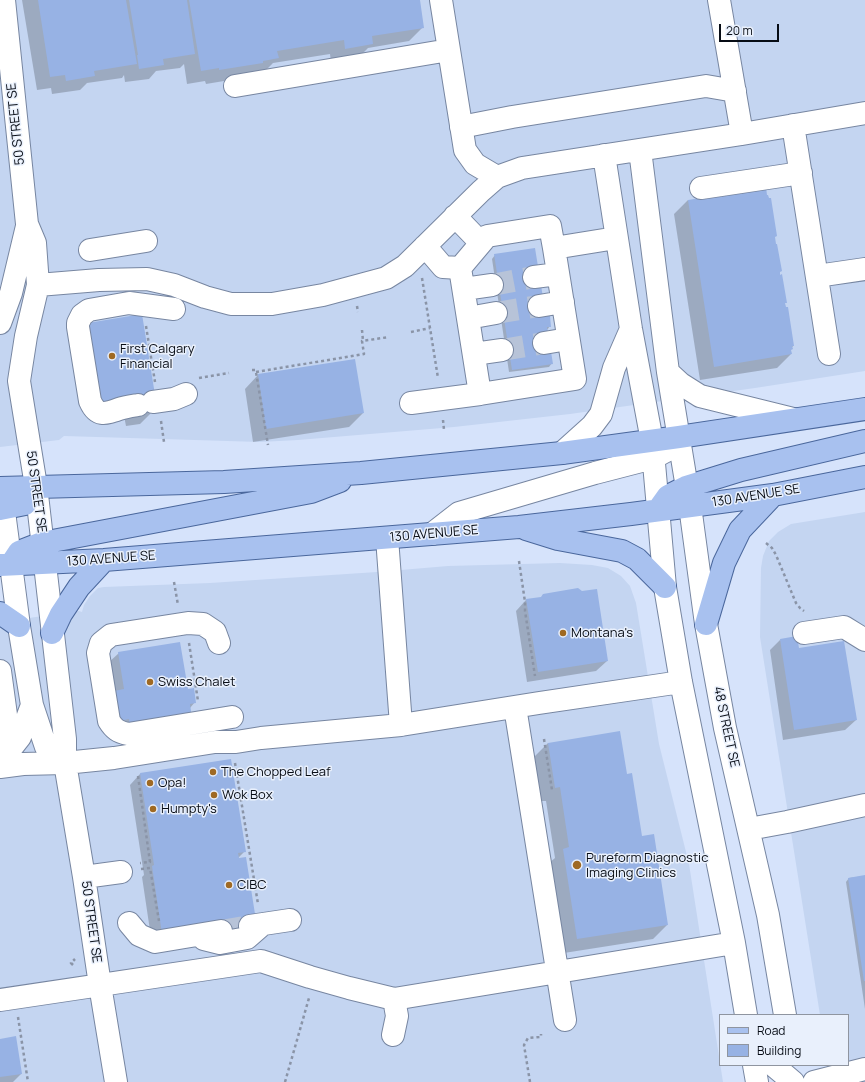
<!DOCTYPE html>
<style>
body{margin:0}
#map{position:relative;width:865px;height:1082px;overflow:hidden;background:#d6e3fb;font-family:Manrope,sans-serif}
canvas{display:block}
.legend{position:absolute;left:719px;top:1014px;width:130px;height:52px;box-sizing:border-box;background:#e9f0fc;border:1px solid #8f95a0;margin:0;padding:5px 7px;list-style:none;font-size:12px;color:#070c15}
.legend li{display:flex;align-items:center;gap:8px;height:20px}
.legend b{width:20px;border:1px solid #8f95a0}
.scale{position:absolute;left:719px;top:24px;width:60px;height:18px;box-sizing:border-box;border:2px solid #070c15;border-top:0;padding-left:5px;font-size:12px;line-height:14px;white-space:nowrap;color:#070c15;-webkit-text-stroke:3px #e9f0fc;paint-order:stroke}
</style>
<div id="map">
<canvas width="865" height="1082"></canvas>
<ul class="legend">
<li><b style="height:5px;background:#a8c1ef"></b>Road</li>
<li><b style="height:11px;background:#97b2e4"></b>Building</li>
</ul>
<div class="scale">20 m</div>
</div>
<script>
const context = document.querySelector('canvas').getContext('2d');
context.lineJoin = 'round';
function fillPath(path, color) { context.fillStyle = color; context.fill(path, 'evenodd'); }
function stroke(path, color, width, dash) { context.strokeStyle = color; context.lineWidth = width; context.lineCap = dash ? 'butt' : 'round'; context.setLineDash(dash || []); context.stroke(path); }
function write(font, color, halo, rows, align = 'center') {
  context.font = font + ' Manrope,sans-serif'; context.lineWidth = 3; context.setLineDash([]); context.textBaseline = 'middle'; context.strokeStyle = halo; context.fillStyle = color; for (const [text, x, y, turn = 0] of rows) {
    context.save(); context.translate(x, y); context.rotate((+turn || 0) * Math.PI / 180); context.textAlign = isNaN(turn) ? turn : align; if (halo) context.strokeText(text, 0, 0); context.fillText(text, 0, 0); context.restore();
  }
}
const built = new Path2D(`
 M 0,0 L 865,0 L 865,371 L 755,388 L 570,414 L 454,427 L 298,440 L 260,442 L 64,436 L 59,440 L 0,447 Z
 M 865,512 L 865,1082 L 831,1082 L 828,1065 L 848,1065 L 848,1015 L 820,1015 L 760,637 L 761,568 L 763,556 L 769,541 L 778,532 L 791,524 Z
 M 560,563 L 592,565 L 608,568 L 621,576 L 630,586 L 636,603 L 659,744 L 689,864 L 723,1082 L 0,1082 L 0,622 L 79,611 L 82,612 L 84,605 L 90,596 L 98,588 L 104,587 L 210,583 L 377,572 L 448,566 Z`);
const shadow = new Path2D(`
 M 22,0 L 419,0 L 423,27 L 409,41 L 368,48 L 358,58 L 331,62 L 330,54 L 273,63 L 264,72 L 248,77 L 206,84 L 205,81 L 187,84 L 184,64 L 180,68 L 156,71 L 149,79 L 125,82 L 124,75 L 122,78 L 87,83 L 80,90 L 52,94 L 51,88 L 37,90 Z
 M 688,200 L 774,238 L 784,303 L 793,346 L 790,350 L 791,354 L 777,368 L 700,380 L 674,214 Z
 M 495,255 L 545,317 L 550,326 L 547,330 L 552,363 L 549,367 L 509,372 L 492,259 Z
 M 74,337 L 154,410 L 140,424 L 126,426 L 123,411 L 87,417 Z
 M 258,375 L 363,413 L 349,427 L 253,442 L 245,389 Z
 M 581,592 L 607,661 L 596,671 L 527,682 L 516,611 L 526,600 Z
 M 780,640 L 798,649 L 856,720 L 845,730 L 783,740 L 770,650 Z
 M 119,653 L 187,690 L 195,702 L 190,708 L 120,738 L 108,663 Z
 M 548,743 L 626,775 L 641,837 L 667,925 L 653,939 L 564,953 L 549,863 L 555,858 L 546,801 L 541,801 L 534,757 Z
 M 230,760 L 244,852 L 237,859 L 209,935 L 152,944 L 142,877 L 144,875 L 130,785 L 140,774 Z
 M 865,876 L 865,1009 L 846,882 L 849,878 Z
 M 0,1040 L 21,1074 L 13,1082 L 0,1082 Z`);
const building = new Path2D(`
 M 38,0 L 126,0 L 137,64 L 94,71 L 95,76 L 66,81 L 65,75 L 50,77 Z
 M 129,0 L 187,0 L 195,54 L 163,59 L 164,65 L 139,69 L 137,55 L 138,55 Z
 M 189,0 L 420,0 L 424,28 L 372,36 L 373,44 L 345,49 L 344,40 L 277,51 L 279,58 L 263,61 L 263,63 L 219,70 L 219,68 L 201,71 Z
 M 766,187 L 767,195 L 768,195 L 769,198 L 771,198 L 777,236 L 775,237 L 776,244 L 777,244 L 782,271 L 780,272 L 780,275 L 782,274 L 787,303 L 785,303 L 786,307 L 788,307 L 794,346 L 792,346 L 793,349 L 791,350 L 792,354 L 714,367 L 688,200 Z
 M 535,248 L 546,316 L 550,316 L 551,327 L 547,327 L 553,364 L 512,370 L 494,254 Z
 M 142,314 L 155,395 L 155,410 L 140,413 L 101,404 L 88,323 Z
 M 355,359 L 364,413 L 266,429 L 258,374 Z
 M 578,588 L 582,591 L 597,589 L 608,661 L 538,672 L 526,599 L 541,597 L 543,594 Z
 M 797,636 L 799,648 L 844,641 L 857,720 L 794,730 L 780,639 Z
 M 180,642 L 188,689 L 194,688 L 196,703 L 190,704 L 192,719 L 130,728 L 129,719 L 119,721 L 114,691 L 124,689 L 118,652 Z
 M 620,731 L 627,774 L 632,773 L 642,836 L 654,834 L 668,925 L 577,939 L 563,849 L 569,847 L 560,787 L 555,788 L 548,743 Z
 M 231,759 L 246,852 L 238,853 L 239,858 L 246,857 L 255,914 L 246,936 L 162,934 L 152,866 L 154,865 L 140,773 Z
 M 865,875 L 865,981 L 864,981 L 848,878 Z
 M 16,1036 L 22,1074 L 0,1077 L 0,1039 Z`);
const minorTunnel = new Path2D(`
 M 492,285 L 534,277
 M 496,313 L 539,306
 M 502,350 L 544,343
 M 221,931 L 244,927`);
const path = new Path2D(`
 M 422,278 L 438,378
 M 357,306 L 358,312
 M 146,326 L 155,382
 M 362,330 L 363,341
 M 411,332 L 430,328
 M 252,370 L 255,370 L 256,372 L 268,445
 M 256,372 L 364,354 L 362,341 L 389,337
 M 199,378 L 229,373
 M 443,420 L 444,430
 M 161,421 L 164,442
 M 766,543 L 772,548 L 776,555 L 796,603 L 800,608 L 804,611
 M 519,561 L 525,602 L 525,611 L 535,676
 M 174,582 L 178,605
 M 189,643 L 198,701
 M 544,739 L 552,790
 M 235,763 L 258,904
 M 138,776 L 150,862 L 140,863
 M 141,869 L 150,868 L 159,921
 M 73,965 L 71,963 L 75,959
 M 18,1017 L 28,1082
 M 285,1082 L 309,998
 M 530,1082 L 524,1045 L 528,1038 L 541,1037 L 541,1034`);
const minor = new Path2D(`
 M 4,0 L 27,224 L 35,243 L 38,285 L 26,336 L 19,381 L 36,486 L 65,739 L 65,763 L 84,877 L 100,985 L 116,1082
 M 441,0 L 465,150 L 475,164 L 497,177
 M 235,86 L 449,50
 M 793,125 L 829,354
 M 461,127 L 512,117 L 706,86 L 735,91
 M 742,134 L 865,113
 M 640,150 L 668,372 L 690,506 L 706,624 L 725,728 L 768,915 L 785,1015
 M 604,155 L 631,329 L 652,441 L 665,587 L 681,682 L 734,943 L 746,1015
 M 701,188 L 801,173
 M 455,216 L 481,243
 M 425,246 L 443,267 L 460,268
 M 554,248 L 550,226 L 487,236 L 460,268 L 480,394 L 575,379 L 554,248 L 616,238
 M 90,250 L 146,241
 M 817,276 L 865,269
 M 534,277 L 558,274
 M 38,285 L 99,280 L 147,279 L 174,285 L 205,297 L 231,304 L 272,304 L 323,295 L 386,278 L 405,266 L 481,191 L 497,177 L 522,168 L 742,134 L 719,0
 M 464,289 L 492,285
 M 539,306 L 563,302
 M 468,318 L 496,313
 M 0,323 L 11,293 L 27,226
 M 544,343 L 568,339
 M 474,354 L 502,350
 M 668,372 L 681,384 L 700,396 L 793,419
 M 153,402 L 174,399 L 186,394
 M 411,403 L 480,394
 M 138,405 C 132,406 125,407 119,409 C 105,414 97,417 90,401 L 78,327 L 78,323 L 82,315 L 89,310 L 129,303 L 174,309
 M 562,453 L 592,426 L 601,414 L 614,368 L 631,329
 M 1,489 L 19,626 L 32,705 L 46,747 L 65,763
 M 432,534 L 459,513 L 595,473 L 653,458 L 666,451
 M 387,538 L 401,725
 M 804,633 L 844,627 L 865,640
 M 219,643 L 215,632 L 203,624 L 188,623 L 111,635 L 101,643 L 98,653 L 109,721 C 114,729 118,732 128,734 L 232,717
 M 0,671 L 6,715 L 5,727 L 0,735
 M 515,707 L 565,1020
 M 0,761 L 9,751 L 20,737 L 32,705
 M 0,767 L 23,764 L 65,763 L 114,758 L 215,742 L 236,742 L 261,738 L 401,725 L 539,703 L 681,682
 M 749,829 L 787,822 L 865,805
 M 84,877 L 121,872
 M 129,923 L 139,935 L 155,942 L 221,931
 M 250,926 L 290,920
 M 204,939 L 220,943 L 247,938 L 263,924
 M 0,1000 L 261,961 L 310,977 L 349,988 L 394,999 L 734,943
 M 393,1035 L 397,1016 L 394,999
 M 754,1065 L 757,1082
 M 773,1065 L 793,1082
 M 814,1082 L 865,1069`);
const major = new Path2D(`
 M 0,488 L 224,482 L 361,473 L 562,453 L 679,437 L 865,409
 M 0,509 L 25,504 L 36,486
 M 658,510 L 668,496 L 686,487 L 741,470 L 865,441
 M 526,529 L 558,539 L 622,551 L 637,559 L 665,587
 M 11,564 L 19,552 L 42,543 L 311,492 L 340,481
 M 0,565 L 104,560 L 519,527 L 631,514 L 773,495 L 865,477
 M 0,613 L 19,626
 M 706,624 L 724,563 L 740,530 L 773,495
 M 52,633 L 61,614 L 79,587 L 104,560`);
const markers = [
 [112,356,4,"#9f6923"],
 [563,633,4,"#9f6923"],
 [150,682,4,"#9f6923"],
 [213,772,4,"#9f6923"],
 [150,783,4,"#9f6923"],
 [214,795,4,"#9f6923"],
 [153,809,4,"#9f6923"],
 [577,865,5,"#9f6923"],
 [229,885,4,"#9f6923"]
];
const streetNames = [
 ["50 STREET SE",16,124,-96],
 ["50 STREET SE",36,492,82],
 ["130 AVENUE SE",756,496,-9],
 ["130 AVENUE SE",434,534,-5],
 ["130 AVENUE SE",111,559,-4],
 ["48 STREET SE",726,727,78],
 ["50 STREET SE",91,922,82]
];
const poiNames = [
 ["First Calgary",120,349],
 ["Financial",120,364],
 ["Montana's",571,633],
 ["Swiss Chalet",158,682],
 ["The Chopped Leaf",221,772],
 ["Opa!",158,783],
 ["Wok Box",222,795],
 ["Humpty's",161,809],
 ["Pureform Diagnostic",586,858],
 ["Imaging Clinics",586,873],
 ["CIBC",237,885]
];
fillPath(built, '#c4d5f1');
fillPath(shadow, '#0003');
fillPath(building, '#97b2e4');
stroke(minorTunnel, '#b7c3d8', 22, [22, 11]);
stroke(minor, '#7786a1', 24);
stroke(major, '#4a679c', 24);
stroke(path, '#8a94a7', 2.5, [3, 3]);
stroke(minor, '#fff', 22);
stroke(major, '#a8c1ef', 22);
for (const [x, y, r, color] of markers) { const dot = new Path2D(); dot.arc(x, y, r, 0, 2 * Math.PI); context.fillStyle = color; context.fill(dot); stroke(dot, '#e9f0fc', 1.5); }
write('13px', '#070c15', '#e9f0fc', streetNames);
write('13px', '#070c15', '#e9f0fc', poiNames, 'left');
</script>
